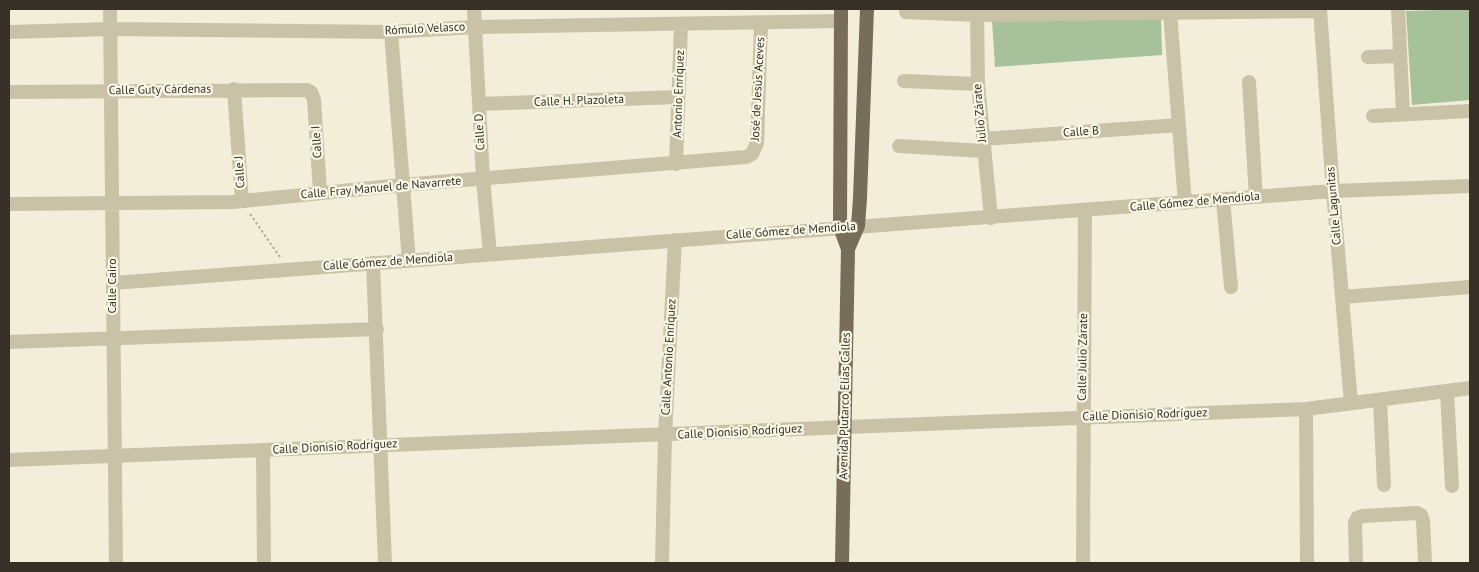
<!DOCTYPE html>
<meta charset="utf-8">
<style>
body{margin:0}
#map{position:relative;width:1479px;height:572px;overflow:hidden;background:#f2eeda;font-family:"PT Sans",sans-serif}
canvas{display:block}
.frame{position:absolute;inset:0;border:10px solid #363027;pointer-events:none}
</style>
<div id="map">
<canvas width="1479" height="572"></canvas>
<div class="frame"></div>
</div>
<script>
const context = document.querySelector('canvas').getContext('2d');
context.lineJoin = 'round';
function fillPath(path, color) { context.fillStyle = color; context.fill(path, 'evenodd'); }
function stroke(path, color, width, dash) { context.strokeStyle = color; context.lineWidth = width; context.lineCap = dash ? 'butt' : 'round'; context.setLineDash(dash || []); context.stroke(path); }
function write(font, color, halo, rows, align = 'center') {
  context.font = font + ' "PT Sans",sans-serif'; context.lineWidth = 4.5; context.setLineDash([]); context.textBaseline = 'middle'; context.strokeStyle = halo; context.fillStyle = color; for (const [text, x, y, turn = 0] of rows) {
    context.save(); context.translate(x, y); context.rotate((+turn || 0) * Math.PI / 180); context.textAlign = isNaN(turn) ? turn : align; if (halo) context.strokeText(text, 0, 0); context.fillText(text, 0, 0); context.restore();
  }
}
const green = new Path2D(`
 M 1470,9 L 1470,100 L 1412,105 L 1406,11 Z
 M 1161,18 L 1162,55 L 995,67 L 992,20 Z`);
const path = new Path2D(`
 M 250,214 L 280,257`);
const minor = new Path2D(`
 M 110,9 L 116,563
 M 474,9 L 483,179 L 490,254
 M 977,9 L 978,84 L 991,218
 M 1320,9 L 1333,191 L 1351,403
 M 1398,9 L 1403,114
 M 906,12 L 977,15 L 1320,11
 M 1170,12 L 1185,203
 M 9,32 L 110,29 L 391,32 L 474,27 L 841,21
 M 391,32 L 409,261
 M 1368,57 L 1400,56
 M 904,81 L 978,84
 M 1249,82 L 1256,197
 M 234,89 L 242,201
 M 9,92 L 307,90 L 311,92 L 314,100 L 320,192
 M 479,104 L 678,97
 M 1373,116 L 1470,111
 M 983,139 L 1179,125
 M 899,146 L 983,151
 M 676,164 L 681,25
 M 1223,200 L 1231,287
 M 9,204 L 233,202 L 402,185 L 746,157 L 752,154 L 757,143 L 761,24
 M 373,263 L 385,563
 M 113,283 L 1333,191 L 1470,186
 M 1342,297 L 1470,287
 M 9,342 L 377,329
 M 1447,391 L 1452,486
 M 1380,400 L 1384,485
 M 1306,409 L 1307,563
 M 263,451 L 264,563
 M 9,460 L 1306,409 L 1470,388
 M 662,563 L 665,436 L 675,240
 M 1083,563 L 1085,211
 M 1356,563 L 1355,523 L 1357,518 L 1363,516 L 1417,513 L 1421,515 L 1423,521 L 1425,563`);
const primary = new Path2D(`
 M 841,9 L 840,227 L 848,249 L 842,563
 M 848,249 L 858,226 L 860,198 L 867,9`);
const streetNames = [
 ["Rómulo Velasco",425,29,-3],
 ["José de Jesús Aceves",758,89,-87],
 ["Calle Guty Cárdenas",160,90,-1],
 ["Antonio Enríquez",679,94,-88],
 ["Calle H. Plazoleta",579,101,-2],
 ["Julio Zárate",980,113,-95],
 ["Calle D",480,132,-93],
 ["Calle B",1081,132,-4],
 ["Calle I",317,142,-94],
 ["Calle J",240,172,-94],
 ["Calle Fray Manuel de Navarrete",381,188,-5],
 ["Calle Gómez de Mendiola",1195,202,-5],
 ["Calle Lagunitas",1334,206,-95],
 ["Calle Gómez de Mendiola",791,231,-4],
 ["Calle Gómez de Mendiola",388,262,-4],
 ["Calle Cairo",113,286,-90],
 ["Calle Antonio Enríquez",669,357,-87],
 ["Calle Julio Zárate",1083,357,-89],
 ["Avenida Plutarco Elías Calles",845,406,-89],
 ["Calle Dionisio Rodríguez",1145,415,-2],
 ["Calle Dionisio Rodríguez",740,432,-3],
 ["Calle Dionisio Rodríguez",335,447,-3]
];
fillPath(green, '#a7c19a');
stroke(path, '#b6ac90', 2, [2.5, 2.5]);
stroke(minor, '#cac2a6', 14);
stroke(primary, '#786d58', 14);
write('12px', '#363027', '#f9f7e6', streetNames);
</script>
